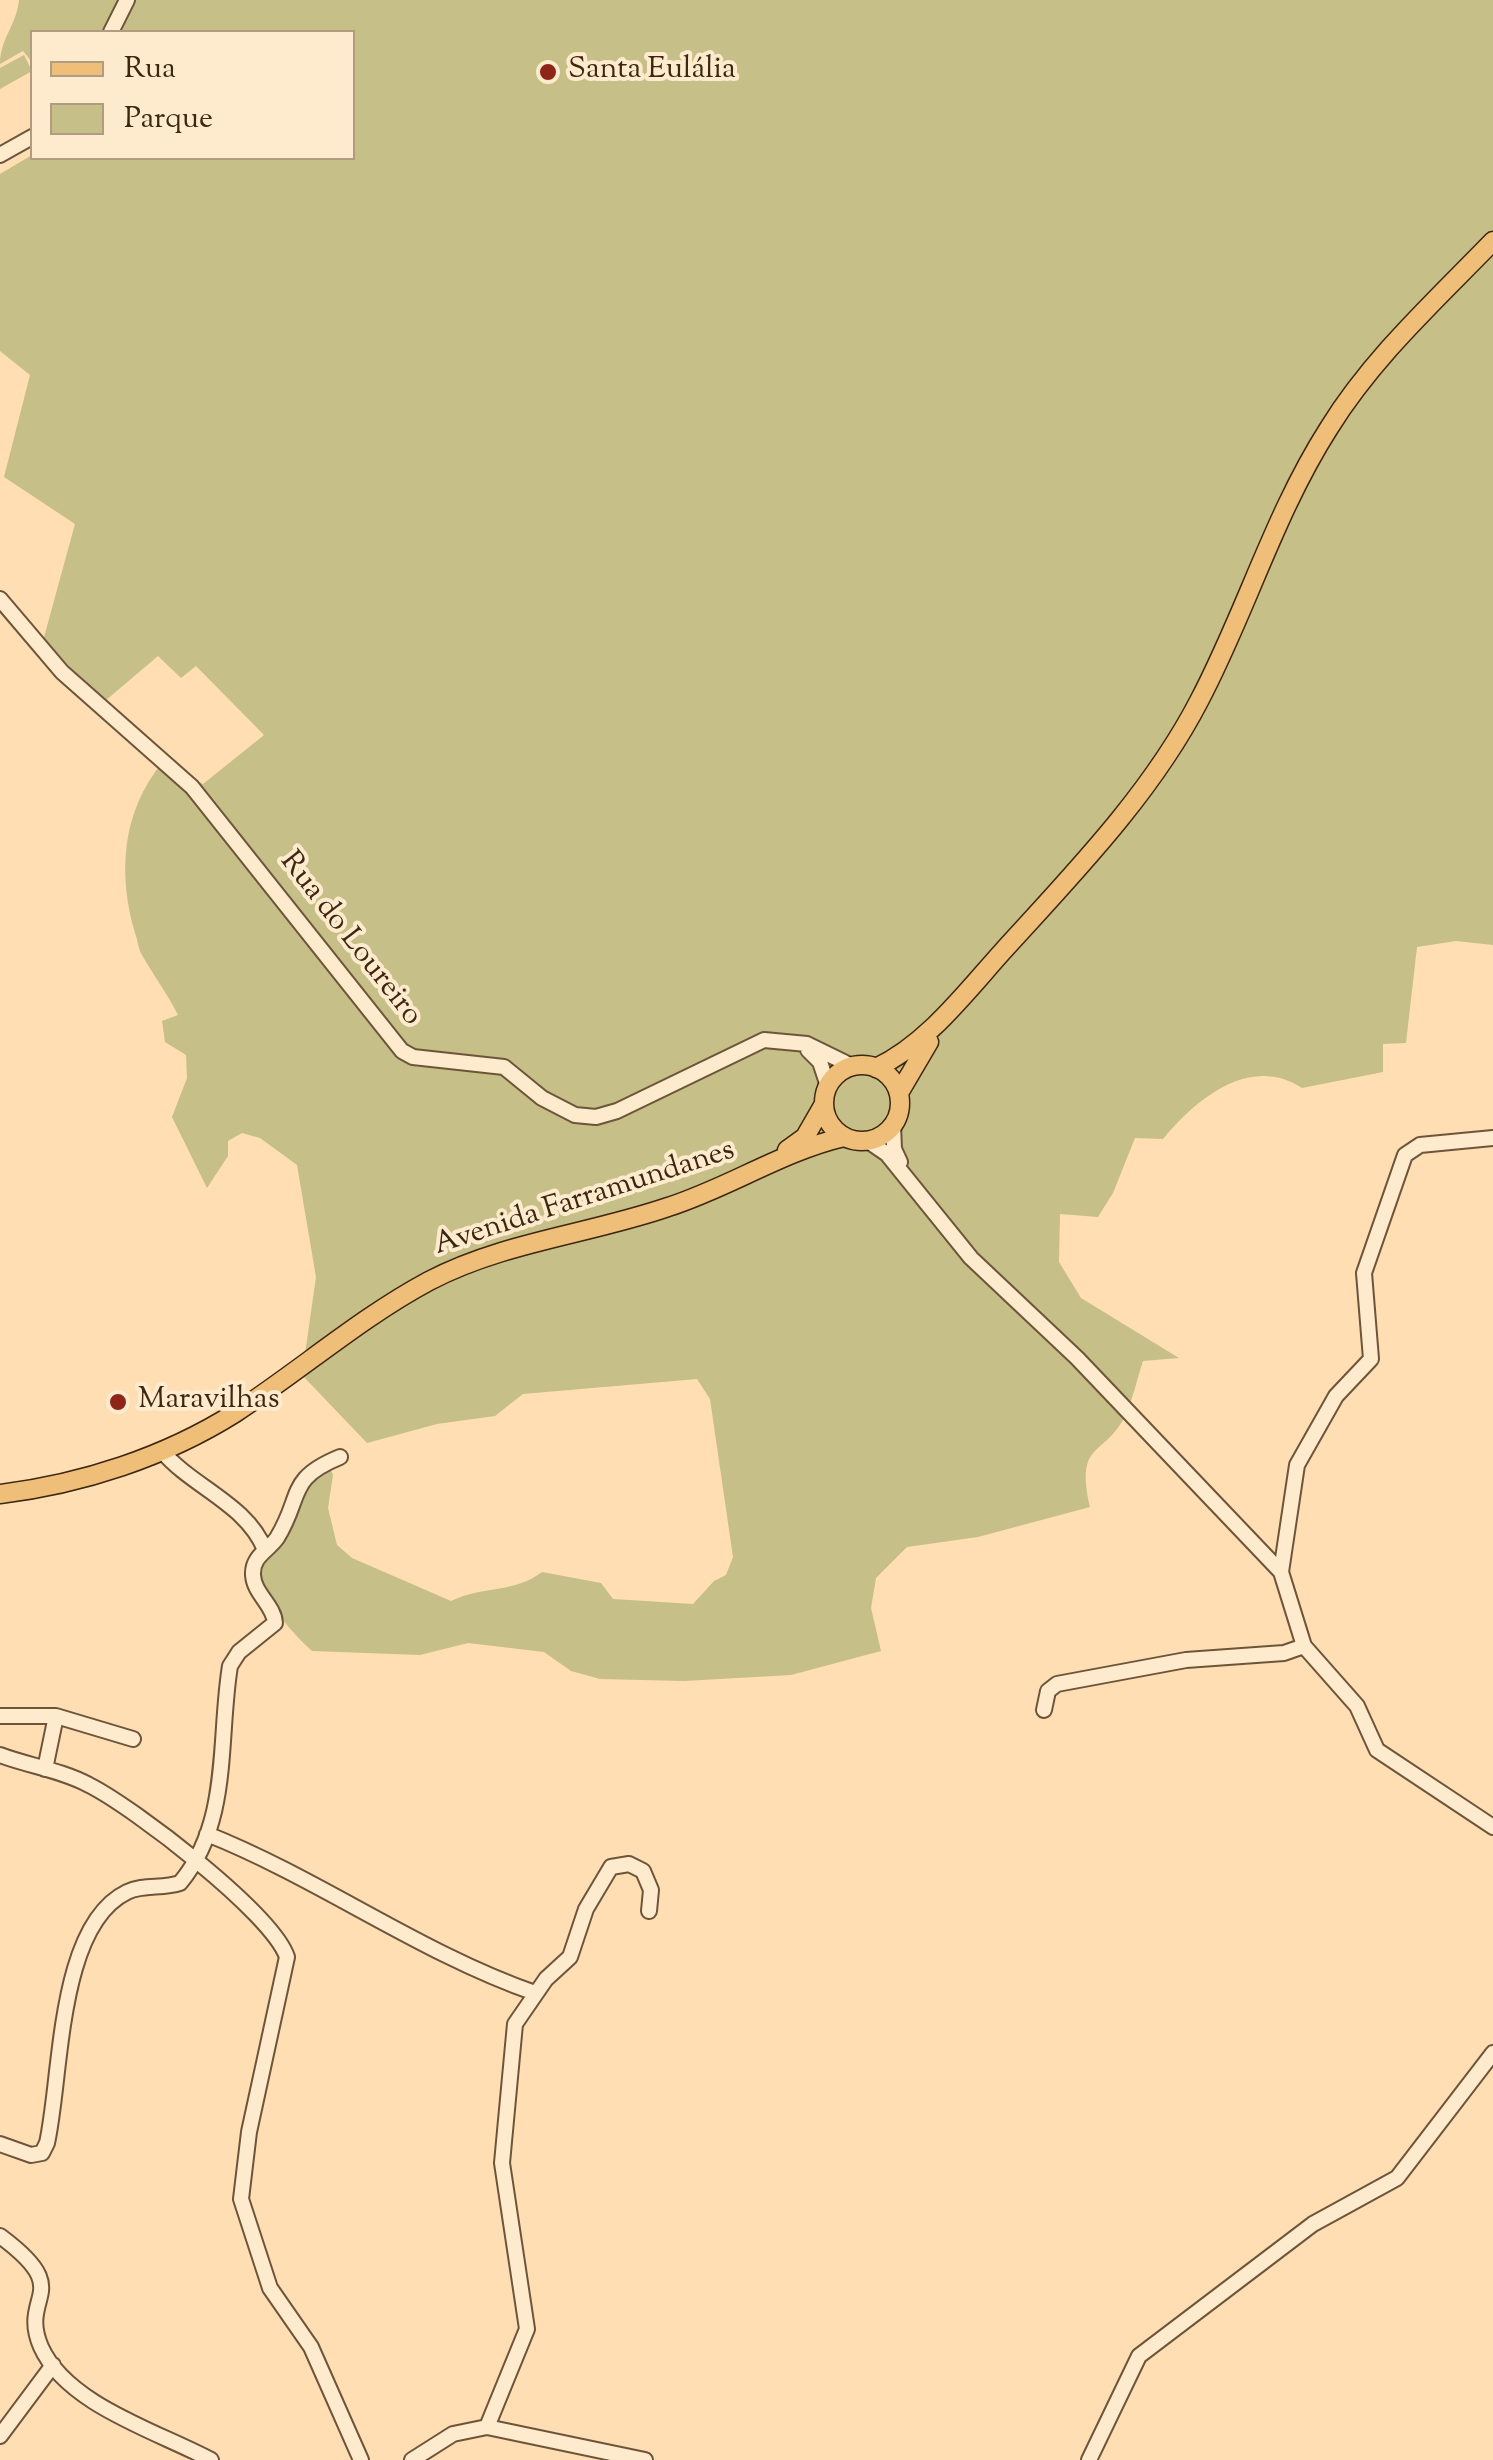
<!DOCTYPE html>
<meta charset="utf-8">
<style>
body{margin:0}
#map{position:relative;width:1493px;height:2460px;overflow:hidden;background:#fedeb2;font-family:"Sorts Mill Goudy",serif}
canvas{display:block}
.legend{position:absolute;left:30px;top:30px;width:325px;height:130px;box-sizing:border-box;background:#feeacd;border:2px solid #b19c82;margin:0;padding:12px 18px;list-style:none;font-size:30px;color:#3e2711}
.legend li{display:flex;align-items:center;gap:20px;height:50px}
.legend b{width:50px;border:2px solid #b19c82}
</style>
<div id="map">
<canvas width="1493" height="2460"></canvas>
<ul class="legend">
<li><b style="height:12px;background:#efbf79"></b>Rua</li>
<li><b style="height:28px;background:#c6bf87"></b>Parque</li>
</ul>
</div>
<script>
const context = document.querySelector('canvas').getContext('2d');
context.lineJoin = 'round';
function fillPath(path, color) { context.fillStyle = color; context.fill(path, 'evenodd'); }
function stroke(path, color, width, dash) { context.strokeStyle = color; context.lineWidth = width; context.lineCap = dash ? 'butt' : 'round'; context.setLineDash(dash || []); context.stroke(path); }
function write(font, color, halo, rows, align = 'center') {
  context.font = font + ' "Sorts Mill Goudy",serif'; context.lineWidth = 8; context.setLineDash([]); context.textBaseline = 'middle'; context.strokeStyle = halo; context.fillStyle = color; for (const [text, x, y, turn = 0] of rows) {
    context.save(); context.translate(x, y); context.rotate((+turn || 0) * Math.PI / 180); context.textAlign = isNaN(turn) ? turn : align; if (halo) context.strokeText(text, 0, 0); context.fillText(text, 0, 0); context.restore();
  }
}
const green = new Path2D(`
 M 19,0 L 1493,0 L 1493,945 L 1456,941 L 1417,947 L 1406,1043 L 1383,1044 L 1383,1072 L 1302,1088 C 1250,1054 1196,1099 1163,1139 L 1135,1138 L 1113,1193 L 1098,1217 L 1060,1214 L 1059,1262 L 1081,1298 L 1179,1358 L 1143,1361 C 1137,1379 1133,1399 1125,1416 C 1104,1458 1075,1440 1090,1507 L 978,1537 L 907,1547 L 876,1578 L 871,1608 L 881,1651 L 791,1675 L 684,1681 L 600,1679 L 571,1671 L 544,1652 L 468,1643 L 420,1655 L 312,1651 C 286,1627 267,1603 257,1569 L 304,1479 L 330,1468 L 333,1475 L 328,1508 L 337,1545 L 352,1558 L 451,1601 C 482,1586 515,1593 542,1572 L 601,1583 L 613,1599 L 693,1604 L 714,1581 L 726,1575 L 733,1557 L 710,1399 L 697,1379 L 523,1394 L 495,1416 L 437,1424 L 367,1443 L 302,1375 L 316,1277 L 297,1165 L 260,1138 L 242,1133 L 228,1141 L 228,1156 L 207,1188 L 172,1117 L 187,1078 L 186,1055 L 165,1042 L 162,1021 L 178,1015 C 167,993 154,976 142,955 C 138,949 138,940 135,933 C 118,875 121,813 162,763 L 203,784 L 264,735 L 196,666 L 181,678 L 158,656 L 105,701 L 43,641 L 75,524 L 4,477 L 30,375 L 0,351 L 0,174 L 32,155 L 352,158 L 352,32 L 32,32 L 32,62 L 23,51 L 0,64 C 0,39 17,24 19,0 Z
 M 24,55 L 32,71 L 0,89 L 0,68 Z`);
const minor = new Path2D(`
 M 111,32 L 127,0
 M 0,155 L 32,137
 M 0,599 L 62,672 L 192,787 L 402,1051 L 413,1057 L 504,1067 L 542,1098 L 575,1115 L 596,1117 L 617,1111 L 764,1040 L 807,1044 L 852,1066
 M 808,1050 L 820,1062 L 828,1086
 M 893,1125 L 894,1149 L 900,1162
 M 868,1141 L 887,1154 L 971,1258 L 1077,1358 L 1281,1572 L 1304,1646 L 1357,1706 L 1377,1750 L 1493,1827
 M 162,1451 C 192,1487 247,1504 265,1550
 M 1281,1572 L 1297,1465 L 1336,1396 L 1371,1359 L 1364,1273 L 1405,1155 L 1420,1145 L 1493,1138
 M 1044,1710 L 1048,1691 L 1057,1684 L 1186,1660 L 1284,1653 L 1304,1646
 M 0,1716 L 56,1716 L 133,1739
 M 0,1755 C 29,1766 61,1770 89,1785 C 133,1807 272,1913 287,1957 L 249,2132 L 241,2199 L 270,2288 L 311,2347 L 361,2460
 M 45,1769 L 56,1716
 M 207,1834 C 320,1879 420,1953 535,1993
 M 0,2144 L 31,2155 L 42,2153 L 47,2143 C 62,2076 57,1926 127,1892 C 143,1884 163,1889 180,1883 C 231,1822 218,1739 230,1666 L 239,1652 L 275,1623 C 274,1605 254,1594 253,1575 C 252,1556 268,1551 277,1538 C 303,1496 286,1479 340,1457
 M 0,2236 C 77,2293 18,2294 41,2347 C 67,2405 159,2432 211,2460
 M 487,2427 L 527,2329 L 502,2163 L 515,2024 L 546,1979 L 570,1957 L 586,1909 L 611,1867 L 629,1864 L 643,1871 L 651,1890 L 649,1911
 M 0,2436 L 53,2365
 M 412,2460 L 453,2434 L 487,2427 L 645,2460
 M 1089,2460 L 1139,2356 L 1313,2224 L 1397,2178 L 1493,2053`);
const major = new Path2D(`
 M824 1103a38 38 0 1 1 76 0a38 38 0 1 1-76 0Z
 M 876,1068 C 927,1044 966,992 1003,951 C 1073,874 1151,794 1199,701 C 1246,612 1274,514 1329,428 C 1373,357 1435,301 1493,241
 M 899,1093 L 929,1042
 M 787,1150 L 805,1137 L 824,1104
 M 0,1494 C 82,1484 165,1457 235,1413 C 301,1370 360,1318 429,1281 C 503,1242 590,1234 668,1207 C 728,1188 783,1151 844,1137`);
const markers = [
 [548,72,10,"#8f2418"],
 [118,1402,10,"#8f2418"]
];
const poiNames = [
 ["Santa Eulália",568,72],
 ["Maravilhas",138,1402]
];
const streetNames = [
 ["Rua do Loureiro",349,940,52],
 ["Avenida Farramundanes",585,1200,-18]
];
fillPath(green, '#c6bf87');
stroke(minor, '#6e5539', 18);
stroke(major, '#3e2711', 21);
stroke(minor, '#feeacd', 14);
stroke(major, '#efbf79', 18);
for (const [x, y, r, color] of markers) { const dot = new Path2D(); dot.arc(x, y, r, 0, 2 * Math.PI); context.fillStyle = color; context.fill(dot); stroke(dot, '#feeacd', 4); }
write('30px', '#3e2711', '#feeacd', poiNames, 'left');
write('30px', '#3e2711', '#feeacd', streetNames);
</script>
